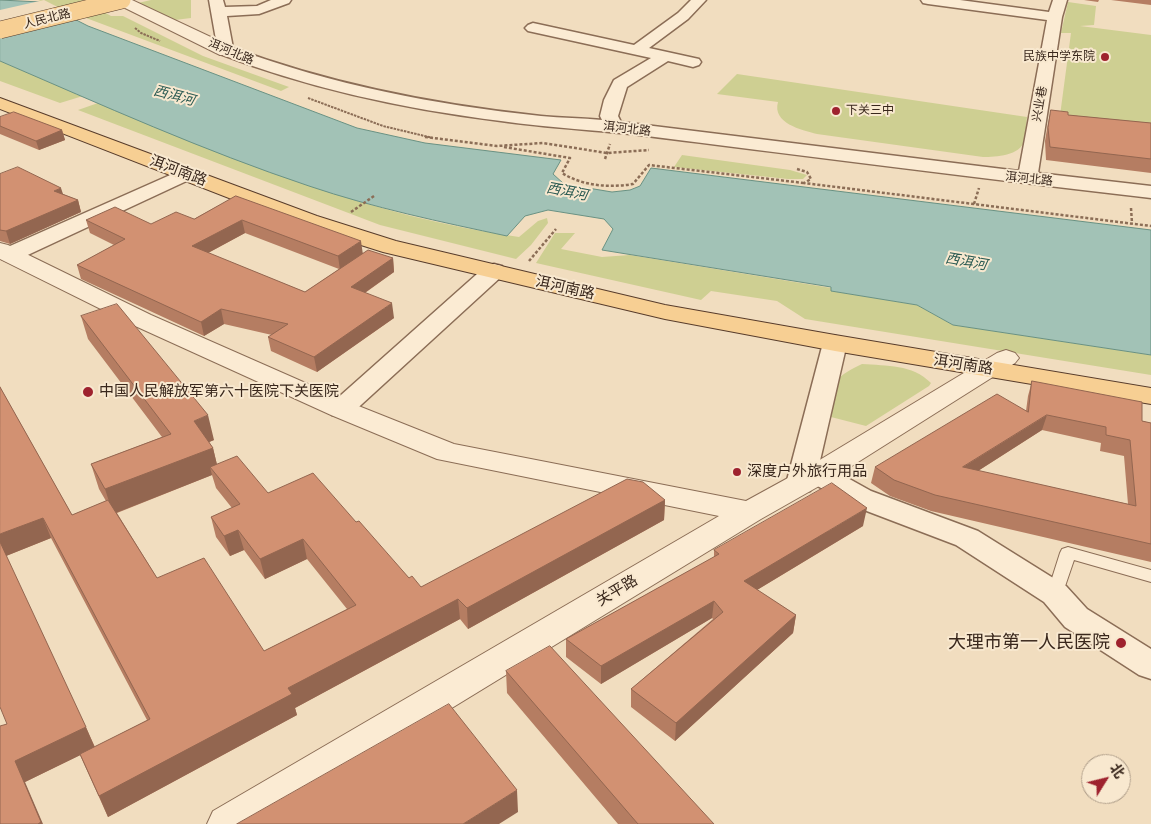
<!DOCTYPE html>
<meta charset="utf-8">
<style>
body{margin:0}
#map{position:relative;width:1151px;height:824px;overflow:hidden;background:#f1ddbf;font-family:"Noto Serif","Noto Sans SC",serif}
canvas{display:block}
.north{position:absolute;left:1081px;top:754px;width:50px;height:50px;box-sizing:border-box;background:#f8e8cf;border:1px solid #ac9b87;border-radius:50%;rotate:54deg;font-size:14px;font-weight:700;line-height:20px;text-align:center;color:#39271c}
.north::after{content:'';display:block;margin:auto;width:18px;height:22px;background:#9e222e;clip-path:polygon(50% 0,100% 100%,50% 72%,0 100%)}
</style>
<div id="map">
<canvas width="1151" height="824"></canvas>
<div class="north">北</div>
</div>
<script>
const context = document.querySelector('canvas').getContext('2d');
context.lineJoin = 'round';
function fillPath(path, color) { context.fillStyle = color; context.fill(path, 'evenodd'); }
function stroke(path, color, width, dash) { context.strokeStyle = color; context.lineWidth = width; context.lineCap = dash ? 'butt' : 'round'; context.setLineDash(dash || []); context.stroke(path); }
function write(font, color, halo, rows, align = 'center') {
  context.font = font + ' "Noto Serif","Noto Sans SC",serif'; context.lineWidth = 4; context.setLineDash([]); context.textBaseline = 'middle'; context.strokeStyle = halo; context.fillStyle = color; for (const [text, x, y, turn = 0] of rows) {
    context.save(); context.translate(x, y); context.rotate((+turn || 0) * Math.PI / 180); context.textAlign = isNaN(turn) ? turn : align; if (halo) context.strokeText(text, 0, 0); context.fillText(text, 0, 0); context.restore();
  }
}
const green = new Path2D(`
 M 38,0 L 82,0 L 111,16 L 123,16 L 203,56 L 289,87 L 281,91 Z
 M 151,0 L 191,0 L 191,18 L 175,20 L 138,3 Z
 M 1068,2 L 1096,6 L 1094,25 L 1080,26 L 1151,35 L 1151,133 L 1059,123 L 1071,33 L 1061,33 Z
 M 0,61 L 83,96 L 60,103 L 0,81 Z
 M 737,74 L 1027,117 C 1026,124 1027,133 1025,140 C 1020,156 996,157 983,157 L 817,134 C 801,130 772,123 778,102 L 717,94 Z
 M 98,103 C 234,160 372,217 519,237 L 538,221 L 547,218 L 548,223 L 531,245 L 516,259 L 380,225 L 78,110 Z
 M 682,155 L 790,170 L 807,175 L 803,179 L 788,179 L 674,167 Z
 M 555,233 L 575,233 L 561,249 L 602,257 L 630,255 L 831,288 L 832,291 L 917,305 L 953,325 L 1151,355 L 1151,375 L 805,319 L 777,301 L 711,291 L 701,300 L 536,263 Z
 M 862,364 C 887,366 912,364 931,383 L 929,386 L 866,426 L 831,417 C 833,384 830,379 862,364 Z`);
const water = new Path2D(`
 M 0,0 L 41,2 L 88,26 L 357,128 L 425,143 L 561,160 L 553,174 L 564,184 L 612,192 L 630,190 L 640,186 L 651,168 L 1151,230 L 1151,355 L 953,325 L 917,305 L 831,291 L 831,287 L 602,250 L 613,229 L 604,219 L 548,210 L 525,216 L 507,236 C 441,222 374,208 309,186 C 204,151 102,105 0,61 Z`);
const pier = new Path2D(`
 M 44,0 L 79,18 L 0,38 L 0,10 Z`);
const pathFar1 = new Path2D(`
 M 135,28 L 141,33 L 160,41
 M 308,98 L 383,126 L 433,138`);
const path = new Path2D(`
 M 425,137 L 497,146 L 543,143 L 607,153 L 649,150
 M 504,147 L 570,158 L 562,173 C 583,186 609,188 633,184 L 649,165 L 804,183
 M 605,159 L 610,144
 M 797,169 L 807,172 L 811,179 L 804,183 L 1151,226
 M 974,204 L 979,188
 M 1131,208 L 1132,223
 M 351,212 L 374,196
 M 529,261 L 556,229`);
const service = new Path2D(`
 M 1068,547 L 1151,570 L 1151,582 L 1074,560 L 1061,598 L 1055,600 L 1049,598 L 1047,594 L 1060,553 L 1062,549 Z`);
const minor = new Path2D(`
 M 209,0 L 223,0 L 225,7 L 257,6 L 271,0 L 291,0 L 289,3 L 259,14 L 227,16 L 233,48 C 333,85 436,105 541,116 C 562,118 582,118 602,120 L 600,116 L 604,100 L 614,80 L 651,58 L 528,31 L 525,28 L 528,25 L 533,23 L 634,45 L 678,13 L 691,0 L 706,0 L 688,19 L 649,48 L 699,59 L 701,62 L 699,65 L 693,67 L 668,61 L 627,87 L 618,116 L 621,122 L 1019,171 L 1047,20 L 928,4 L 923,3 L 921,0 L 960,0 L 1049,12 L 1053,0 L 1067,0 L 1062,17 L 1038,173 L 1151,186 L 1151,198 C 983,179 815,157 647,136 C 599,130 550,128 501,121 C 405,109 311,89 220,54 L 218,51 Z
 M 186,168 L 193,170 L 196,174 L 193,178 L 17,260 L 9,262 L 0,258 L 1,250 Z
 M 494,264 L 502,266 L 505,271 L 502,276 L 350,415 L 341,417 L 332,415 L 328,409 L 332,403 L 486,266 Z
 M 835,336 L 844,338 L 847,343 L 819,465 L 828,467 L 871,491 L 978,531 L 1066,586 L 1087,609 L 1151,649 L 1151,679 L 1139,675 L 1065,627 L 1044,602 L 956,545 L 851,505 L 814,484 L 810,491 L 800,493 L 790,491 L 786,484 L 823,343 L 826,338 Z`);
const tertiary = new Path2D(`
 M 113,0 L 132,0 L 232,47 L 234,51 L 232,55 L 220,55 L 115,3 Z
 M 0,243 L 8,245 L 151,315 L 351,403 L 454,444 L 746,501 L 808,467 L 997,353 L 1006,350 L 1015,353 L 1019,358 L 1015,363 L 828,481 L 761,519 L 262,824 L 207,824 L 213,811 L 719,516 L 437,459 L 331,415 L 133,325 L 0,259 Z`);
const primary = new Path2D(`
 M 0,98 L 317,216 L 396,241 L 665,305 L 835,335 L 1151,388 L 1151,404 L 835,351 L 665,319 L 383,252 L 301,226 L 0,109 Z`);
const primaryBridge = new Path2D(`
 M 0,30 L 122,0`);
const wall = new Path2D(`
 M 1084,0 L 1099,0 L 1098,2 Z
 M 1111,0 L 1151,0 L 1151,5 Z
 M 1051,110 L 1068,115 L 1151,123 L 1151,173 L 1046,160 L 1045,141 L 1048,123 Z
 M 0,117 L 62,130 L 65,140 L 39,150 L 0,134 Z
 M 0,174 L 63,194 L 78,200 L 81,212 L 10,244 L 0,241 Z
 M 236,196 L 363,253 L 393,258 L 394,272 L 365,293 L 394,318 L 317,372 L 271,351 L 268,337 L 272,335 L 224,324 L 204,336 L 81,279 L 77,265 L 114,245 L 90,233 L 86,220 L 151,224 L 194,219 ZM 245,233 L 339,269 L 305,292 L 208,253 Z
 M 81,316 L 214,440 L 209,442 L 213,448 L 217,465 L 268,493 L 356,522 L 409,578 L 421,587 L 665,500 L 664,520 L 468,629 L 460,619 L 295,708 L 297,715 L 108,817 L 80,755 L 25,782 L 0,824 L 7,724 L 0,387 L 72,515 L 106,501 L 99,489 L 91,464 L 162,437 L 88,339 ZM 212,475 L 216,488 L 232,508 L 211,517 L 216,537 L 230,556 L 244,550 L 265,579 L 307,559 L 347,609 L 264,651 L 157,578 L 117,513 ZM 51,538 L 147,720 L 95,747 L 6,556 Z
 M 1032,381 L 1142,421 L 1151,423 L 1151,562 L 931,511 L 890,496 L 871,483 L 875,467 L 1026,411 L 1028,396 ZM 1042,430 L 1101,443 L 1100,451 L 1124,456 L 1128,504 L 978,471 Z
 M 863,526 L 757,590 L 796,615 L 793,633 L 675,741 L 631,707 L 631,689 L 713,619 L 712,618 L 601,684 L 566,657 L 566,639 L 714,557 L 714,550 Z
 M 506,671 L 714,824 L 618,824 L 507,693 Z`);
const shadedWall = new Path2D(`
 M 62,130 L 65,140 L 39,150 L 36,141 Z
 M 61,188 L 65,200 L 54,191 Z
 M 78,200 L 81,212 L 10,244 L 6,231 Z
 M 242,220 L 245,233 L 195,260 L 192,246 Z
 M 361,241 L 363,255 L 340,270 L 338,256 Z
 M 393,258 L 394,272 L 353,301 L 351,287 Z
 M 392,303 L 394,318 L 317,372 L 314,357 Z
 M 221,309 L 224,324 L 204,336 L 201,322 Z
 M 208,415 L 214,440 L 200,446 L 194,421 Z
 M 1047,415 L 1042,430 L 959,483 L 963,467 Z
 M 213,448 L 219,473 L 210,467 L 212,475 L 113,514 L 105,489 Z
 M 665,500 L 664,520 L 468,629 L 467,608 Z
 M 867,508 L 863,526 L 742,599 L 744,581 Z
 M 43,518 L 51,538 L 6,556 L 0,543 L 0,534 Z
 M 238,530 L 244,550 L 230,556 L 224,536 Z
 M 303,539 L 307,559 L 265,579 L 260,559 Z
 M 458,599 L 460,619 L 295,708 L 297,715 L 108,817 L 99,796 L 288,688 Z
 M 714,601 L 712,618 L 601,684 L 601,666 Z
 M 796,615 L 793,633 L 675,741 L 676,723 Z
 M 86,727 L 95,748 L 25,782 L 43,824 L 38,824 L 15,761 Z
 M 517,790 L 518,812 L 499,824 L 463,824 Z`);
const building = new Path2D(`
 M 1051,110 L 1068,112 L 1068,115 L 1151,123 L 1151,159 L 1050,147 L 1048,128 Z
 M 14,112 L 62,130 L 36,141 L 0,126 L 0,117 Z
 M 18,167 L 61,188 L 54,191 L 78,200 L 6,231 L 0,230 L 0,174 Z
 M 236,196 L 361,241 L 338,256 L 242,220 L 192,246 L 305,292 L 368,250 L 393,258 L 351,287 L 392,303 L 314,357 L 268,337 L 288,324 L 221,309 L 201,322 L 77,265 L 125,239 L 86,220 L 115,207 L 151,224 L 176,212 L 194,219 Z
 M 117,304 L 208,415 L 194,421 L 213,448 L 105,489 L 91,464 L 171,434 L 81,316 Z
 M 1032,381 L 1142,402 L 1142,421 L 1151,423 L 1151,544 L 935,495 L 894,480 L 875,467 L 997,394 L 1028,412 ZM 1047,415 L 1106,427 L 1106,435 L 1130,440 L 1136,506 L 963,467 Z
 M 0,387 L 72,515 L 108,500 L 157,578 L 204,558 L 264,651 L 356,605 L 303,539 L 260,559 L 238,530 L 224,536 L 211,517 L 240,504 L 210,467 L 237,456 L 268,493 L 313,473 L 356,522 L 359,521 L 409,578 L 412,576 L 421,587 L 627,479 L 643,482 L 665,500 L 467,608 L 458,599 L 288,688 L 292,694 L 99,796 L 80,754 L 150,719 L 43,518 L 0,534 Z
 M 832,483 L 867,508 L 744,581 L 796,615 L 676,723 L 631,689 L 723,612 L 714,601 L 601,666 L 566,639 L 719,554 L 714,550 Z
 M 0,542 L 86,727 L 15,761 L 41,822 L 38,824 L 0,824 L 0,726 L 7,724 L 0,707 Z
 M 550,646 L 714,824 L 638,824 L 506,671 Z
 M 449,704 L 517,790 L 463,824 L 237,824 Z`);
const markers = [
 [1105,57,5,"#9e222e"],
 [836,111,5,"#9e222e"],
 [88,392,6,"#9e222e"],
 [737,472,5,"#9e222e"],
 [1121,643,6,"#9e222e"]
];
const farStreetnames = [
 ["人民北路",47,19,-14],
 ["洱河北路",231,52,23],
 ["兴业巷",1040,104,-80],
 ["洱河北路",627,129,7],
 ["洱河北路",1029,179,6]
];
const farPoinames = [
 ["民族中学东院",1095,57],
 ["下关三中",846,111,"left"]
];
const farWaternames = [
 ["西洱河",174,96,15],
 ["西洱河",567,192,11],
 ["西洱河",966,262,10]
];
const streetNames = [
 ["洱河南路",178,171,21],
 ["洱河南路",565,288,13],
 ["洱河南路",963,365,9],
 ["关平路",617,591,-31]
];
const poiNames = [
 ["中国人民解放军第六十医院下关医院",99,392],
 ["深度户外旅行用品",747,472]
];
const nearPoinames = [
 ["大理市第一人民医院",1110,643]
];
fillPath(green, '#cecf92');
fillPath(water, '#a2c2b6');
stroke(water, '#699183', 1);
fillPath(pier, '#f1ddbf');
stroke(service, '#8b6d56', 2);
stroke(minor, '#8b6d56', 3);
stroke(tertiary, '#8b6d56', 2);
stroke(primary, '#583c2b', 2);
stroke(pathFar1, '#8b6d56', 2, [2.5, 1]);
stroke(path, '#8b6d56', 2.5, [3, 2]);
fillPath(service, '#fbebd3');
fillPath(minor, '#fbebd3');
fillPath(tertiary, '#fbebd3');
fillPath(primary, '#f7cf93');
stroke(primaryBridge, '#583c2b', 18, []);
stroke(primaryBridge, '#f7cf93', 17);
fillPath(wall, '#b57d62');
fillPath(shadedWall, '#936650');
fillPath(building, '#d29172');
stroke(building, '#936650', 1);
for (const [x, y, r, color] of markers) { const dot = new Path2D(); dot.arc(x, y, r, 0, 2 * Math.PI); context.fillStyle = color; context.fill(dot); stroke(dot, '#f8e8cf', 2); }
write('12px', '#39271c', '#f8e8cf', farStreetnames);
write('12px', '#39271c', '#f8e8cf', farPoinames, 'right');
write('italic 14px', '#2a5a52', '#f8e8cf', farWaternames);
write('15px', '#39271c', '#f8e8cf', streetNames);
write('15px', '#39271c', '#f8e8cf', poiNames, 'left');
write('18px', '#39271c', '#f8e8cf', nearPoinames, 'right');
</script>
